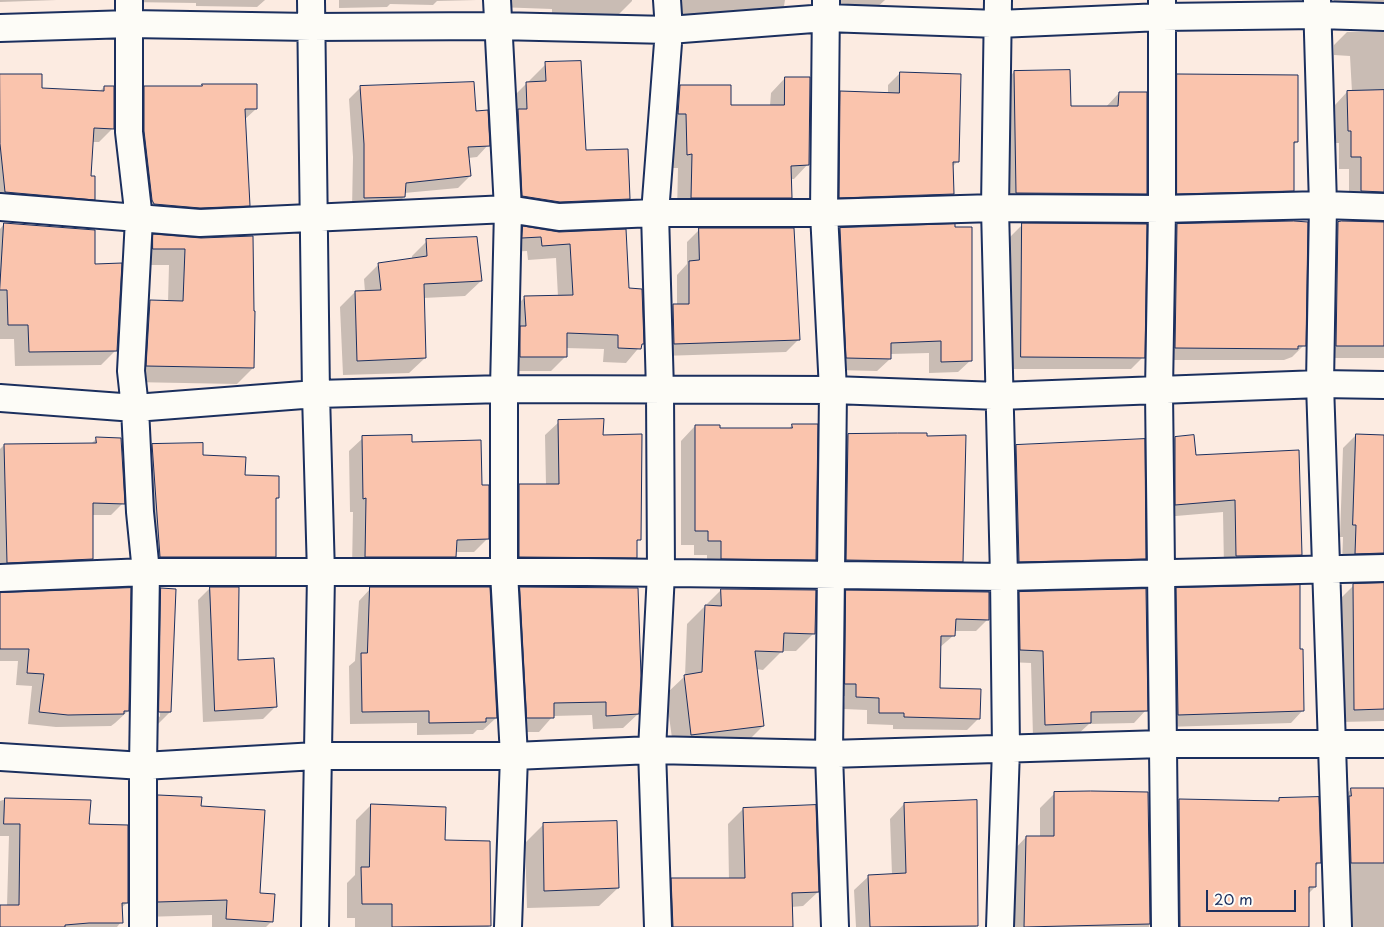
<!DOCTYPE html>
<style>
body{margin:0}
#map{position:relative;width:1384px;height:927px;overflow:hidden;background:#fcebe1;font-family:"Playpen Sans",sans-serif}
canvas{display:block}
.scale{position:absolute;left:1206px;top:890px;width:90px;height:22px;box-sizing:border-box;border:2px solid #1b2f5e;border-top:0;padding-left:6px;font-size:15px;line-height:18px;white-space:nowrap;color:#1b2f5e;-webkit-text-stroke:4px #fdfcf7;paint-order:stroke}
</style>
<div id="map">
<canvas width="1384" height="927"></canvas>
<div class="scale">20 m</div>
</div>
<script>
const context = document.querySelector('canvas').getContext('2d');
context.lineJoin = 'round';
function fillPath(path, color) { context.fillStyle = color; context.fill(path, 'evenodd'); }
function stroke(path, color, width, dash) { context.strokeStyle = color; context.lineWidth = width; context.lineCap = dash ? 'butt' : 'round'; context.setLineDash(dash || []); context.stroke(path); }
const shadow = new Path2D(`
 M 0,0 L 57,0 L 0,2 Z
 M 127,0 L 265,0 L 257,7 L 196,6 L 196,3 L 127,2 Z
 M 339,0 L 477,0 L 437,1 L 433,5 L 390,4 L 387,7 L 339,8 Z
 M 489,0 L 632,0 L 632,1 L 618,15 L 552,16 L 552,9 L 496,7 Z
 M 672,0 L 785,0 L 784,6 L 770,19 L 672,25 Z
 M 823,0 L 885,0 L 874,10 L 826,11 Z
 M 1334,0 L 1384,0 L 1384,21 L 1334,13 Z
 M 1347,32 L 1384,32 L 1384,211 L 1349,203 L 1349,169 L 1339,169 L 1339,143 L 1336,143 L 1335,105 L 1347,92 L 1352,92 L 1350,56 L 1334,55 L 1334,45 Z
 M 546,64 L 585,152 L 629,199 L 611,216 L 505,213 L 509,101 Z
 M 1014,72 L 1069,107 L 1105,108 L 1119,93 L 1146,193 L 1130,209 L 1001,208 L 999,88 Z
 M 900,73 L 958,161 L 952,167 L 953,194 L 940,206 L 827,209 L 828,105 L 841,92 L 888,94 L 888,85 Z
 M 0,75 L 41,89 L 99,92 L 104,87 L 113,128 L 99,142 L 92,142 L 90,177 L 94,199 L 80,213 L 0,206 Z
 M 1178,76 L 1297,142 L 1293,145 L 1293,190 L 1277,206 L 1161,209 L 1161,92 Z
 M 785,78 L 808,164 L 794,179 L 790,179 L 791,198 L 777,212 L 677,212 L 678,168 L 673,168 L 672,128 L 666,101 L 680,86 L 730,106 L 770,106 L 771,93 Z
 M 145,87 L 256,109 L 244,120 L 249,205 L 235,220 L 139,219 L 130,102 Z
 M 361,87 L 474,112 L 488,145 L 477,157 L 468,158 L 470,176 L 458,188 L 404,193 L 404,197 L 392,209 L 352,209 L 353,157 L 349,99 Z
 M 1384,222 L 1384,358 L 1324,358 L 1326,236 L 1338,223 Z
 M 4,224 L 94,265 L 116,350 L 101,365 L 15,366 L 14,339 L 0,339 L 0,229 Z
 M 1023,224 L 1143,357 L 1131,369 L 1009,369 L 1010,237 Z
 M 1177,225 L 1304,345 L 1292,357 L 1284,360 L 1163,360 L 1165,237 Z
 M 523,228 L 559,233 L 628,290 L 642,344 L 626,363 L 603,362 L 604,349 L 565,348 L 565,357 L 551,371 L 506,371 L 510,312 L 525,297 L 558,297 L 556,258 L 528,260 L 527,251 L 508,252 L 508,242 Z
 M 700,229 L 798,340 L 786,352 L 662,356 L 661,318 L 673,305 L 677,305 L 677,275 L 687,264 L 687,242 Z
 M 840,229 L 971,360 L 958,372 L 929,373 L 929,353 L 890,354 L 890,359 L 877,371 L 835,370 L 828,241 Z
 M 154,236 L 201,239 L 253,368 L 237,384 L 131,382 L 134,318 L 150,302 L 168,302 L 169,265 L 137,265 L 138,252 Z
 M 427,241 L 481,281 L 465,296 L 423,298 L 425,358 L 409,373 L 343,375 L 340,307 L 355,292 L 365,292 L 364,279 L 379,264 L 412,260 L 412,256 Z
 M 559,422 L 602,436 L 639,539 L 635,543 L 636,557 L 622,571 L 506,570 L 506,500 L 520,486 L 546,485 L 545,435 Z
 M 792,425 L 815,559 L 800,574 L 707,573 L 707,555 L 694,555 L 694,545 L 681,545 L 681,441 L 695,426 L 719,430 L 788,430 Z
 M 848,435 L 964,437 L 962,561 L 948,575 L 833,574 L 834,449 Z
 M 1356,435 L 1384,436 L 1384,574 L 1342,566 L 1343,537 L 1340,537 L 1343,448 Z
 M 97,438 L 123,503 L 111,515 L 92,515 L 92,559 L 79,571 L 0,574 L 0,449 L 4,445 L 90,445 Z
 M 363,438 L 411,443 L 480,486 L 488,538 L 474,552 L 455,552 L 455,556 L 441,570 L 352,570 L 353,512 L 350,512 L 349,451 Z
 M 1175,438 L 1301,554 L 1289,567 L 1224,568 L 1223,512 L 1164,517 L 1163,450 Z
 M 152,445 L 202,456 L 244,476 L 278,498 L 275,500 L 274,556 L 263,568 L 148,568 L 140,457 Z
 M 1016,446 L 1145,558 L 1131,572 L 1005,575 L 1002,460 Z
 M 1384,583 L 1384,721 L 1341,722 L 1340,599 L 1353,586 Z
 M 210,588 L 237,662 L 275,707 L 263,719 L 203,722 L 198,600 Z
 M 371,588 L 496,718 L 483,730 L 477,730 L 473,734 L 417,735 L 417,723 L 350,724 L 349,666 L 355,661 L 359,601 Z
 M 520,588 L 638,714 L 623,728 L 593,729 L 592,715 L 553,716 L 539,732 L 513,732 L 506,602 Z
 M 161,589 L 174,590 L 170,712 L 158,724 L 147,724 L 149,602 ZM 159,595 L 162,595 L 160,717 L 158,716 Z
 M 1177,589 L 1299,650 L 1303,710 L 1291,723 L 1166,727 L 1164,601 Z
 M 721,590 L 814,633 L 796,651 L 782,651 L 763,670 L 756,669 L 763,726 L 745,744 L 674,753 L 666,694 L 685,676 L 687,624 Z
 M 846,591 L 988,619 L 976,631 L 954,631 L 954,635 L 939,648 L 938,689 L 979,718 L 967,730 L 893,729 L 893,725 L 867,724 L 867,710 L 844,709 L 845,696 L 833,696 L 834,604 Z
 M 1020,593 L 1146,710 L 1134,723 L 1089,724 L 1077,735 L 1033,737 L 1031,663 L 1008,662 L 1007,605 Z
 M 0,594 L 128,711 L 115,723 L 111,726 L 56,727 L 28,724 L 32,686 L 16,685 L 18,661 L 0,661 Z
 M 1351,789 L 1384,789 L 1384,927 L 1349,927 L 1338,803 Z
 M 1055,793 L 1147,793 L 1149,927 L 1010,927 L 1012,852 L 1026,837 L 1040,837 L 1040,808 Z
 M 158,796 L 200,807 L 259,894 L 272,921 L 266,927 L 212,927 L 212,915 L 143,917 L 143,811 Z
 M 6,799 L 88,825 L 127,903 L 121,908 L 121,922 L 117,927 L 0,927 L 0,907 L 7,906 L 9,836 L 0,836 L 0,801 Z
 M 1280,799 L 1320,862 L 1315,867 L 1315,887 L 1308,894 L 1307,927 L 1166,927 L 1165,815 L 1179,800 L 1277,803 Z
 M 975,802 L 976,927 L 856,927 L 854,890 L 869,876 L 892,875 L 890,819 L 904,804 Z
 M 371,805 L 444,841 L 489,927 L 355,927 L 355,918 L 347,918 L 347,883 L 355,875 L 356,820 Z
 M 743,809 L 818,892 L 803,906 L 791,907 L 792,927 L 658,927 L 657,894 L 672,879 L 729,880 L 728,824 Z
 M 543,825 L 618,888 L 599,906 L 527,908 L 525,843 Z`);
const building = new Path2D(`
 M 581,61 L 586,150 L 628,149 L 630,199 L 560,202 L 522,196 L 518,109 L 527,109 L 526,82 L 546,81 L 545,62 Z
 M 1070,70 L 1071,106 L 1118,106 L 1119,92 L 1147,92 L 1147,194 L 1016,193 L 1014,71 Z
 M 900,72 L 961,74 L 959,162 L 953,162 L 954,194 L 839,198 L 840,91 L 899,93 Z
 M 0,74 L 42,74 L 42,88 L 104,91 L 104,86 L 114,86 L 114,129 L 94,128 L 91,176 L 95,176 L 95,200 L 5,192 L 0,144 Z
 M 1177,74 L 1298,75 L 1298,142 L 1294,142 L 1294,191 L 1177,194 Z
 M 785,77 L 810,77 L 809,165 L 791,166 L 792,198 L 691,198 L 692,154 L 687,155 L 686,114 L 678,114 L 680,85 L 731,85 L 731,105 L 784,105 Z
 M 474,82 L 476,111 L 488,110 L 490,146 L 468,147 L 471,176 L 406,183 L 405,197 L 364,198 L 364,144 L 360,86 Z
 M 202,84 L 257,84 L 257,109 L 245,109 L 250,206 L 200,208 L 154,204 L 152,200 L 144,131 L 144,86 L 202,86 Z
 M 1384,90 L 1384,192 L 1361,191 L 1361,157 L 1351,157 L 1351,131 L 1348,131 L 1347,91 Z
 M 1294,221 L 1308,222 L 1306,346 L 1298,346 L 1298,349 L 1175,348 L 1177,224 Z
 M 1342,221 L 1384,222 L 1384,346 L 1336,346 L 1338,222 Z
 M 4,223 L 95,230 L 95,264 L 122,263 L 117,351 L 29,352 L 28,325 L 8,325 L 7,290 L 0,290 Z
 M 1022,223 L 1147,224 L 1145,358 L 1021,357 Z
 M 955,224 L 955,227 L 972,227 L 972,361 L 941,362 L 941,341 L 891,343 L 891,359 L 846,358 L 840,228 Z
 M 523,226 L 559,232 L 626,229 L 629,288 L 642,289 L 644,344 L 642,344 L 641,349 L 618,348 L 618,335 L 567,333 L 567,357 L 520,357 L 520,326 L 526,326 L 524,296 L 573,295 L 570,244 L 542,246 L 541,237 L 522,238 Z
 M 699,228 L 794,228 L 800,340 L 674,344 L 673,304 L 689,304 L 689,261 L 699,260 Z
 M 153,234 L 201,238 L 253,236 L 254,311 L 255,311 L 254,368 L 146,366 L 150,300 L 183,301 L 185,249 L 153,249 Z
 M 477,237 L 482,281 L 424,284 L 426,358 L 357,361 L 355,291 L 381,290 L 378,263 L 427,256 L 426,239 Z
 M 604,419 L 603,435 L 642,434 L 641,540 L 637,540 L 637,558 L 519,557 L 519,484 L 559,484 L 558,420 Z
 M 792,424 L 818,424 L 816,560 L 721,559 L 721,541 L 708,541 L 708,531 L 695,531 L 695,425 L 720,425 L 720,428 L 792,428 Z
 M 898,433 L 927,433 L 927,436 L 966,435 L 963,562 L 846,560 L 848,434 Z
 M 1356,434 L 1384,435 L 1384,553 L 1355,554 L 1356,525 L 1353,525 Z
 M 412,435 L 412,442 L 481,440 L 482,485 L 489,485 L 489,539 L 457,540 L 456,557 L 365,557 L 366,498 L 363,499 L 362,436 Z
 M 1194,435 L 1196,455 L 1299,450 L 1302,555 L 1236,556 L 1235,500 L 1175,505 L 1175,437 Z
 M 96,437 L 121,438 L 125,504 L 93,503 L 93,559 L 7,563 L 4,444 L 96,443 Z
 M 1145,439 L 1146,559 L 1019,562 L 1016,445 Z
 M 203,443 L 203,455 L 246,457 L 245,475 L 279,476 L 279,498 L 276,498 L 276,557 L 160,557 L 152,444 Z
 M 1384,583 L 1384,709 L 1354,710 L 1353,584 Z
 M 1300,585 L 1300,649 L 1303,649 L 1304,711 L 1178,715 L 1176,588 Z
 M 210,587 L 239,587 L 238,660 L 274,658 L 277,707 L 215,711 Z
 M 370,587 L 490,587 L 497,718 L 486,718 L 486,722 L 429,723 L 429,711 L 362,712 L 361,653 L 367,653 Z
 M 520,587 L 638,588 L 641,676 L 639,714 L 606,716 L 606,702 L 554,703 L 554,718 L 527,718 Z
 M 131,588 L 129,711 L 124,711 L 124,714 L 68,715 L 39,712 L 44,674 L 27,673 L 29,649 L 0,649 L 0,593 Z
 M 161,588 L 176,589 L 171,712 L 159,712 Z
 M 721,589 L 816,590 L 815,634 L 784,633 L 783,652 L 755,651 L 764,726 L 691,735 L 684,675 L 702,672 L 705,605 L 721,606 Z
 M 1146,589 L 1148,711 L 1091,712 L 1091,723 L 1045,725 L 1043,651 L 1020,650 L 1019,592 Z
 M 846,590 L 989,592 L 989,620 L 956,619 L 955,636 L 941,636 L 940,688 L 981,689 L 980,719 L 904,717 L 904,713 L 879,713 L 879,698 L 856,697 L 856,684 L 845,684 Z
 M 1351,788 L 1384,788 L 1384,863 L 1351,863 L 1349,796 L 1351,796 Z
 M 1091,791 L 1148,792 L 1150,924 L 1024,927 L 1026,836 L 1054,836 L 1054,792 Z
 M 158,795 L 202,797 L 201,806 L 265,810 L 260,893 L 275,894 L 273,922 L 226,919 L 227,900 L 158,902 Z
 M 1319,797 L 1321,863 L 1316,863 L 1316,887 L 1309,887 L 1309,927 L 1180,927 L 1179,799 L 1279,801 L 1279,798 Z
 M 5,798 L 91,800 L 89,824 L 128,825 L 128,903 L 122,903 L 123,923 L 89,923 L 65,925 L 65,927 L 0,927 L 0,905 L 19,905 L 20,824 L 4,824 Z
 M 977,800 L 978,926 L 870,927 L 868,875 L 906,873 L 904,803 Z
 M 371,804 L 446,807 L 445,840 L 490,841 L 491,926 L 392,927 L 392,904 L 362,904 L 361,867 L 369,867 Z
 M 816,805 L 819,892 L 792,893 L 793,927 L 673,927 L 671,878 L 745,878 L 743,808 Z
 M 617,821 L 619,888 L 544,891 L 543,823 Z`);
const street = new Path2D(`
 M 129,0 L 129,132 L 139,219 L 131,371 L 135,408 L 140,512 L 146,572 L 143,766 L 143,927
 M 311,0 L 316,394 L 321,574 L 315,927
 M 497,0 L 508,209 L 504,389 L 504,572 L 514,756 L 508,927
 M 998,0 L 995,208 L 1004,577 L 1006,749 L 1000,927
 M 1162,0 L 1162,209 L 1159,391 L 1165,927
 M 1317,0 L 1323,205 L 1320,384 L 1338,927
 M 826,1 L 824,213 L 833,390 L 829,754 L 835,927
 M 0,28 L 130,24 L 311,27 L 497,26 L 669,30 L 826,18 L 998,24 L 1162,17 L 1318,15 L 1384,17
 M 0,207 L 200,223 L 508,209 L 559,217 L 655,213 L 824,213 L 995,208 L 1162,209 L 1323,205 L 1384,207
 M 0,398 L 135,408 L 316,394 L 504,389 L 833,390 L 999,396 L 1320,384 L 1384,385
 M 0,578 L 146,572 L 586,572 L 1004,577 L 1384,568
 M 0,757 L 143,766 L 316,756 L 514,756 L 652,750 L 829,754 L 1163,744 L 1384,744
 M 658,927 L 652,750 L 661,573 L 660,391 L 655,213 L 669,30 L 667,0`);
fillPath(shadow, '#0003');
fillPath(building, '#fac4ad');
stroke(building, '#1b2f5e', 1);
stroke(street, '#1b2f5e', 30);
stroke(street, '#fdfcf7', 26);
</script>
